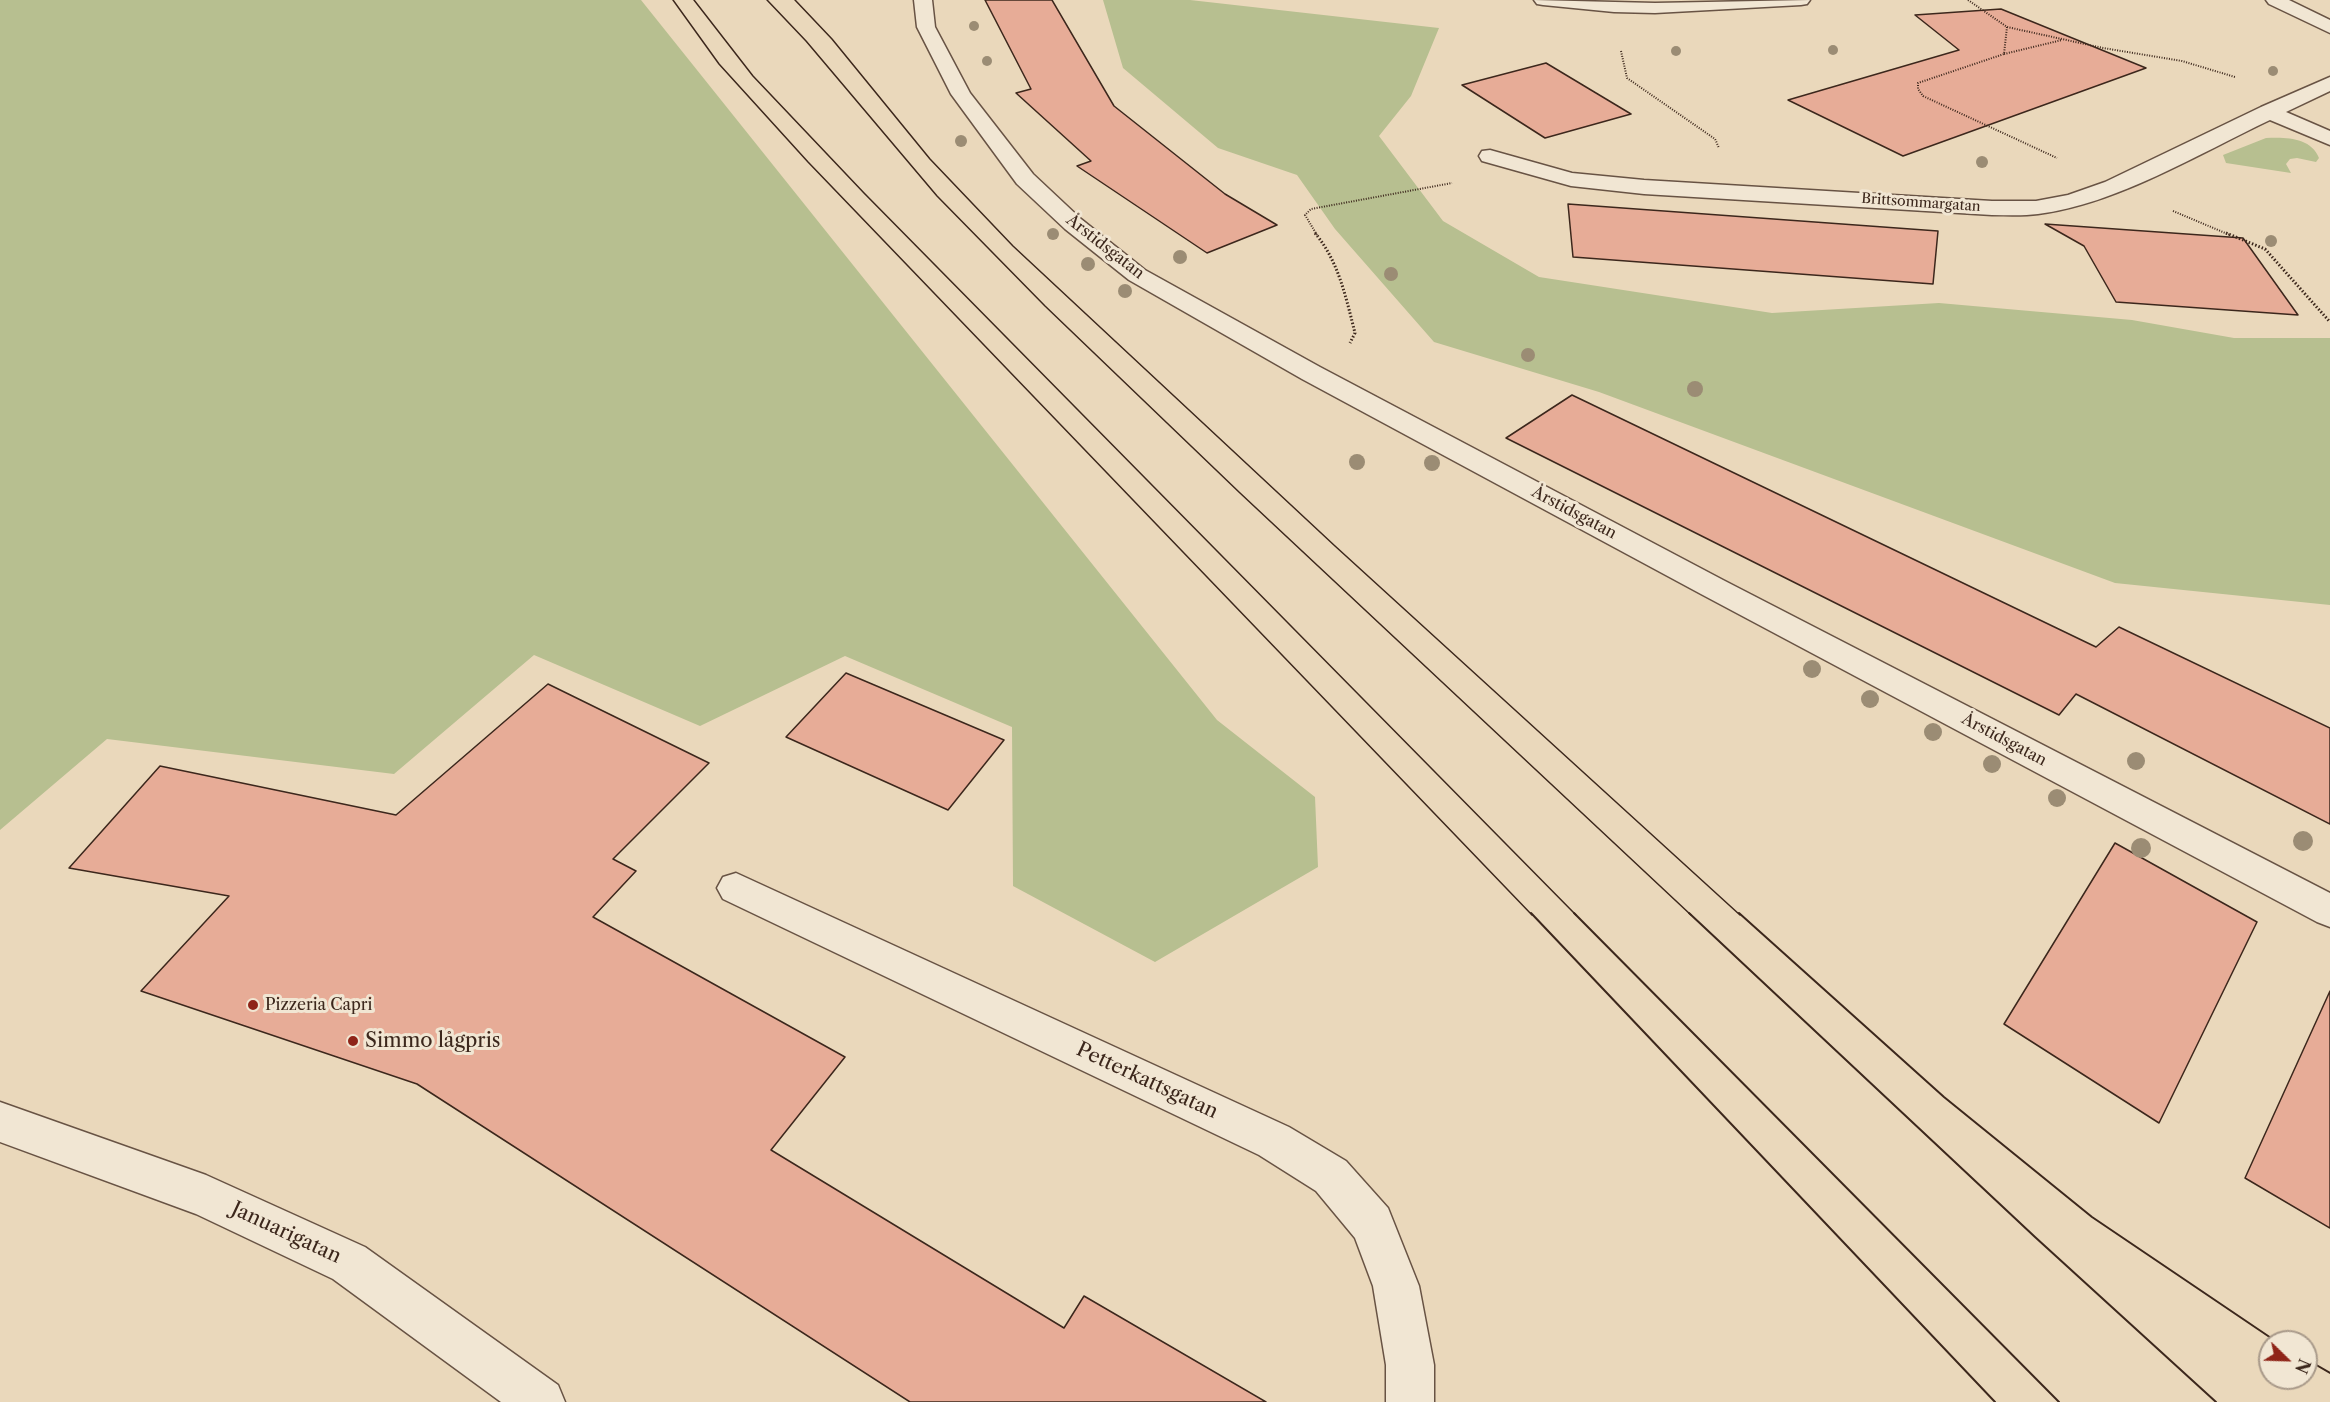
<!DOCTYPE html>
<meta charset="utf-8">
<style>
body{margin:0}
#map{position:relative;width:2330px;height:1402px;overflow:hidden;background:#ead8bb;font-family:"Libre Caslon Text",serif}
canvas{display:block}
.north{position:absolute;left:2258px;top:1330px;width:60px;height:60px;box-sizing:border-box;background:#f1e6d3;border:2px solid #a99a8a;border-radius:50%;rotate:113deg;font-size:16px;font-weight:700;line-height:24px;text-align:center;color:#3c271c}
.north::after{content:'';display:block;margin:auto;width:21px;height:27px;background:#8f2418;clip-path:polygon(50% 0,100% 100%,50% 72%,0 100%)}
</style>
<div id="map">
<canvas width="2330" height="1402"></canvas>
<div class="north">N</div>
</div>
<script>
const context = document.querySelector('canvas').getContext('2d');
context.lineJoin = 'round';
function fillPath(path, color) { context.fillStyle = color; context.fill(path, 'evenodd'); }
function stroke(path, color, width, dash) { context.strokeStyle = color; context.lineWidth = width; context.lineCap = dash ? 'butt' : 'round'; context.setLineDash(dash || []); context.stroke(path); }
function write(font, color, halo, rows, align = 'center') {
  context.font = font + ' "Libre Caslon Text",serif'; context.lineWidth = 6; context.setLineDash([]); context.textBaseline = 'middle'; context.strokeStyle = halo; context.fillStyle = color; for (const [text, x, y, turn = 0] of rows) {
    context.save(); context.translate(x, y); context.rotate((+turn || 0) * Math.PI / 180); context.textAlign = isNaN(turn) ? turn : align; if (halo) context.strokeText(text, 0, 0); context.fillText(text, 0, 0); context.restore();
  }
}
const green = new Path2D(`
 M 0,0 L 641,0 L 1217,720 L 1315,797 L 1318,867 L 1155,962 L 1013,886 L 1012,727 L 845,656 L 700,726 L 534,655 L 394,774 L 107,739 L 0,830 Z
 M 1103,0 L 1190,0 L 1439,28 L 1411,96 L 1379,136 L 1443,221 L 1539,277 L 1772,313 L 1939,303 L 2132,320 L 2234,338 L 2330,338 L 2330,605 L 2115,583 L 1599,392 L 1434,342 L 1335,229 L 1297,175 L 1218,148 L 1123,68 Z
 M 2266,138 C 2285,137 2311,137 2319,158 L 2316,162 L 2297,158 L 2290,159 L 2286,164 L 2291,173 L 2226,163 L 2223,155 Z`);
const building = new Path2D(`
 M 985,0 L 1052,0 L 1114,106 L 1225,194 L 1277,225 L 1207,253 L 1077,166 L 1091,161 L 1016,93 L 1031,89 Z
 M 2001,9 L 2146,68 L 1903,156 L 1788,100 L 1959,50 L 1915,15 Z
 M 1546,63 L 1631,114 L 1545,138 L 1462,85 Z
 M 1568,204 L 1938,231 L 1933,284 L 1573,257 Z
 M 2045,224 L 2243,238 L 2298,315 L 2116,302 L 2084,246 Z
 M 1572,395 L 2096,647 L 2119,627 L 2330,728 L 2330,824 L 2076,694 L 2059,715 L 1506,438 Z
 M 846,673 L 1004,740 L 948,810 L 786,737 Z
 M 548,684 L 709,763 L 613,859 L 636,871 L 593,917 L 845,1057 L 771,1150 L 1064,1328 L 1084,1296 L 1266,1402 L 910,1402 L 417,1084 L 141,991 L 229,896 L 69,868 L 160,766 L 396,815 Z
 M 2115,843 L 2257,922 L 2159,1123 L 2004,1024 Z
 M 2330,991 L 2330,1228 L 2245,1178 Z`);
const pathFar1 = new Path2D(`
 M 1968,0 L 2007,27 L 2103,48 L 2182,61 L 2235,77
 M 2007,27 L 2004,54 L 1918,83 L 1918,89 L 1923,96 L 2057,158
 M 1621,51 L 1627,78 L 1715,139 L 1719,148
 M 2004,54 L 2062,40
 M 2173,211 L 2230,235
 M 1317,235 L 1305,215 L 1311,209 L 1452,183`);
const path = new Path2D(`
 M 1315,233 C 1339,262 1346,298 1355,333 L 1350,343
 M 2226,233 L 2265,249 L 2330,322`);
const minor = new Path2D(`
 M 914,0 L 932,0 L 935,27 L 970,93 L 1033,174 L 1081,219 L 1145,270 L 1320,367 L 1723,580 L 2330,893 L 2330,927 L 2317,922 L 1701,594 L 1302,379 L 1129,280 L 1065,229 L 1017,184 L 951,94 L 917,27 Z
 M 1534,0 L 1655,3 L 1810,0 L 1807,4 L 1801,5 L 1655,13 L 1614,12 L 1543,5 L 1537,4 Z
 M 2266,0 L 2289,0 L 2330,20 L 2330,33 L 2269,4 Z
 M 2330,77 L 2330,91 L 2286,112 L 2330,131 L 2330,145 L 2270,120 C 2198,154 2117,204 2038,214 C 2023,216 2007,215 1992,215 L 1644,194 L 1571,186 L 1482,161 L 1479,156 L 1482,151 L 1490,150 L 1572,173 L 1644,180 L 1992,201 L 2036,201 L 2068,195 L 2105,182 L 2261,107 Z
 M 736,873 L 1289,1127 L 1346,1161 L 1388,1208 L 1419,1286 L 1434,1365 L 1434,1402 L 1386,1402 L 1386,1365 L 1373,1286 L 1355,1238 L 1316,1191 L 1259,1155 L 723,899 L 717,888 L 723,877 Z
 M 0,1102 L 206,1175 L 365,1247 L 558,1385 L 565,1402 L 501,1402 L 333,1279 L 196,1214 L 0,1142 Z`);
const tramFar1 = new Path2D(`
 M 673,0 L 719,64 L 808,162 L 1532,915
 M 694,0 L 753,76 L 864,193 L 1576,915
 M 767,0 L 806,41 L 937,196 L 1045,306 L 1240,493 L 1691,915
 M 795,0 L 832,39 L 930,159 L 1013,246 L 1335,546 L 1740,915`);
const tram = new Path2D(`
 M 1531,913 L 1995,1402
 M 1574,913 L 2059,1402
 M 1689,913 L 2035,1237 L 2216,1402
 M 1739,913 L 1944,1097 L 2092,1217 L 2277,1342
 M 2306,1359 L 2330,1373`);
const trees = [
 [974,26,5],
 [1833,50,5],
 [1676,51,5],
 [987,61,5],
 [2273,71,5],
 [961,141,6],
 [1982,162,6],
 [1053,234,6],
 [2271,241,6],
 [1180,257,7],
 [1088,264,7],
 [1391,274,7],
 [1125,291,7],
 [1528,355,7],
 [1695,389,8],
 [1357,462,8],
 [1432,463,8],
 [1812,669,9],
 [1870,699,9],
 [1933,732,9],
 [2136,761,9],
 [1992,764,9],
 [2057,798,9],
 [2303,841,10],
 [2141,848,10]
];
const markers = [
 [253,1005,6,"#8f2418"],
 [353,1041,6,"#8f2418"]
];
const farStreetnames = [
 ["Brittsommargatan",1921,203,4]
];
const streetNames = [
 ["Årstidsgatan",1105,247,38],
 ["Årstidsgatan",1574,513,28],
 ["Årstidsgatan",2004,740,28]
];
const poiNames = [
 ["Pizzeria Capri",265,1005]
];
const nearPoinames = [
 ["Simmo lågpris",365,1041]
];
const nearStreetnames = [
 ["Petterkattsgatan",1147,1081,25],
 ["Januarigatan",286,1233,25]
];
fillPath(green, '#b7bf90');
fillPath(building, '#e7ac97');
stroke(building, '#3c271c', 1.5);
stroke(minor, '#685344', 3);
stroke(pathFar1, '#3c271c', 2, [1, 1.5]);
stroke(path, '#3c271c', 3, [1.5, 2]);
fillPath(minor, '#f1e6d3');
stroke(tramFar1, '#3c271c', 1.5);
stroke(tram, '#3c271c', 2);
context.fillStyle = '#9b8c74';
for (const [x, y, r] of trees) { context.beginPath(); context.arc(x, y, r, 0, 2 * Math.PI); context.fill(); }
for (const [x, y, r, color] of markers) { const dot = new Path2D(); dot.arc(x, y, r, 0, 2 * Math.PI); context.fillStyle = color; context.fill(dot); stroke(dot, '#f1e6d3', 2); }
write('14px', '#3c271c', '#f1e6d3', farStreetnames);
write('16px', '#3c271c', '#f1e6d3', streetNames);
write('16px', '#3c271c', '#f1e6d3', poiNames, 'left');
write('20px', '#3c271c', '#f1e6d3', nearPoinames, 'left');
write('20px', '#3c271c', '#f1e6d3', nearStreetnames);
</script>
